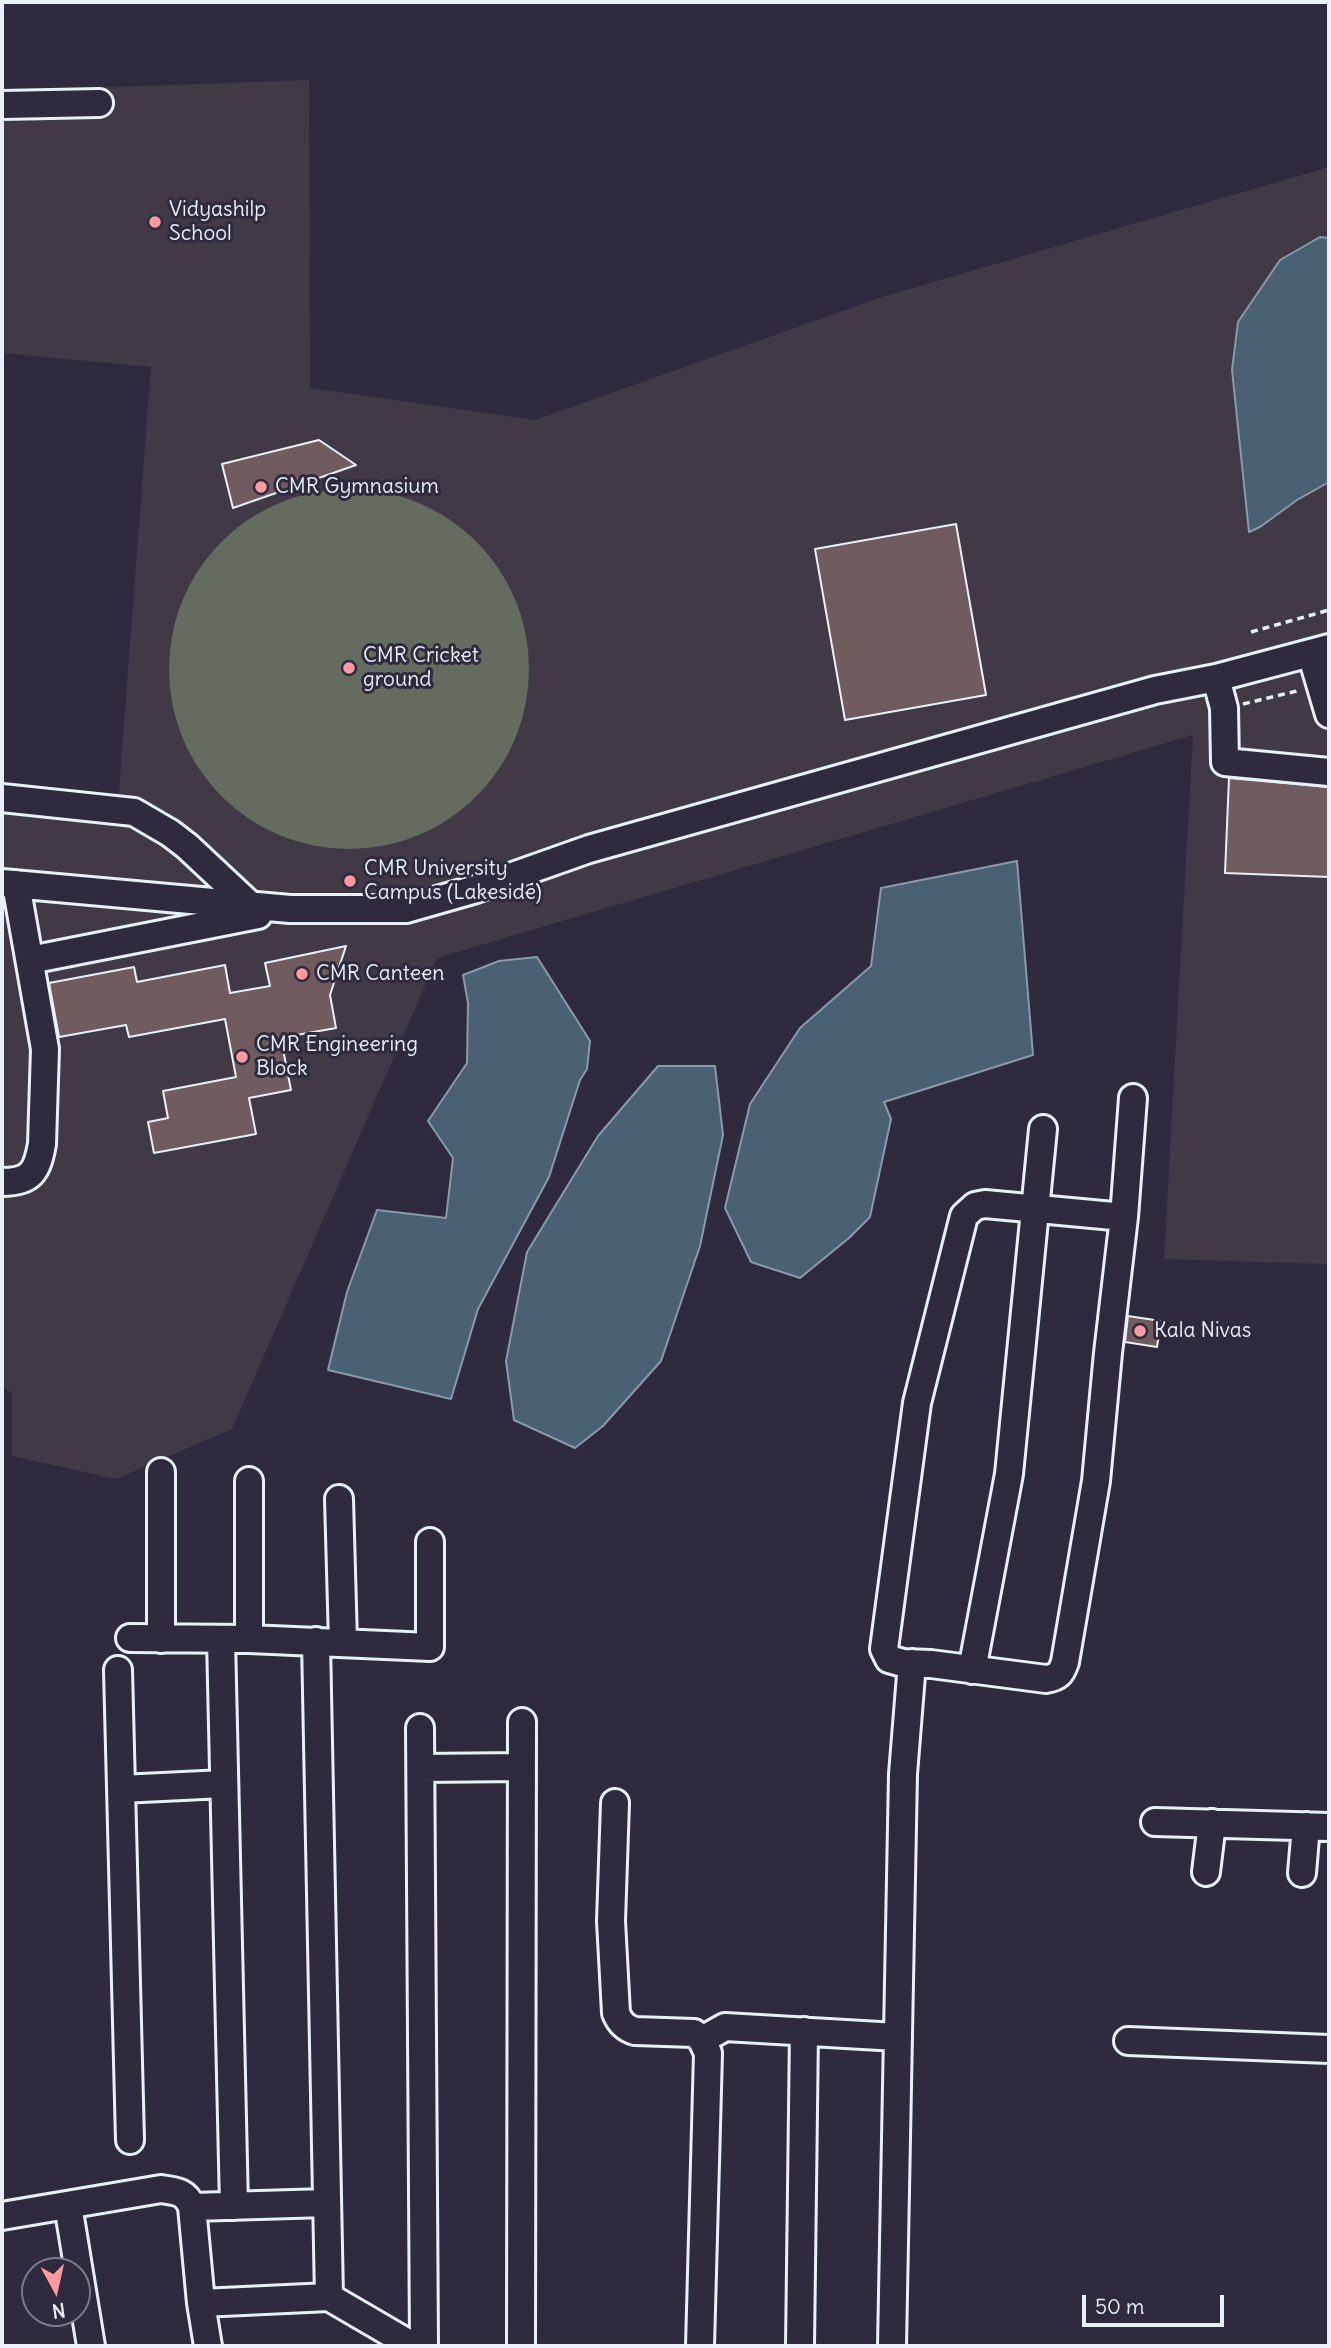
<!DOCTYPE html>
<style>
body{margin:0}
#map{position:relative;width:1331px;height:2348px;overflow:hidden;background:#2f2a3d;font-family:Delius,sans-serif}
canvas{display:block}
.frame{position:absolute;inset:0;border:4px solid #e8f1f8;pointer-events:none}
.north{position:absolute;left:21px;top:2257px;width:70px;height:70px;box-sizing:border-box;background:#2f2a3d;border:2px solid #797a88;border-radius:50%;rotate:172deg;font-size:19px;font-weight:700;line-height:28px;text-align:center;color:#e8f1f8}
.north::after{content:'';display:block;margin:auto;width:24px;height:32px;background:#ff9aa2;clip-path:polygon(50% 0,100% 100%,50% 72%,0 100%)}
.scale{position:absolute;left:1082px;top:2295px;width:142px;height:32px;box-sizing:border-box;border:4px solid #e8f1f8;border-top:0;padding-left:9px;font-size:21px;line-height:24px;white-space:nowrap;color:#e8f1f8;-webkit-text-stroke:5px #2f2a3d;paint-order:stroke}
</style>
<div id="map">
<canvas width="1331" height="2348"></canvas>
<div class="frame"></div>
<div class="north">N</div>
<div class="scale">50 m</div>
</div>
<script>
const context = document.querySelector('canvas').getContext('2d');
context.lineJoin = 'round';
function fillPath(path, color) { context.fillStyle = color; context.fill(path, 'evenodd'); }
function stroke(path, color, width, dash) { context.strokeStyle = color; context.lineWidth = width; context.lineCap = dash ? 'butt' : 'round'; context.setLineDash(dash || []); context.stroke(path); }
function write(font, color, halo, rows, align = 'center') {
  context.font = font + ' Delius,sans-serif'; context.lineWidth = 6; context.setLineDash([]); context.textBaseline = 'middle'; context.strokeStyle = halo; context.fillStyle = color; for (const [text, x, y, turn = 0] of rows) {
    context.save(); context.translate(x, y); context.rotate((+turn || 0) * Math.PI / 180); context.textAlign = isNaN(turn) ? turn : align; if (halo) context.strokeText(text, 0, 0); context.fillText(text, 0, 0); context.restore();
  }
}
const built = new Path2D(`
 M 309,80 L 310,388 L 535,420 L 882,297 L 1329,167 L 1329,1264 L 1164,1259 L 1193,735 L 437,958 L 232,1429 L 116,1479 L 12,1456 L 12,1394 L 2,1386 L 2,790 L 118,803 L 151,367 L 2,353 L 2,91 Z`);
const green = new Path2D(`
 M169 669a180 180 0 1 1 360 0a180 180 0 1 1-360 0Z`);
const water = new Path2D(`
 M 1320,237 L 1329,238 L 1329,482 L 1297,500 L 1260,527 L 1249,532 L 1232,370 L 1238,322 L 1280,260 Z
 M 1017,861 L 1033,1055 L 884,1102 L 891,1119 L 870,1217 L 849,1238 L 800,1278 L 751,1262 L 725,1208 L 750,1104 L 800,1028 L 871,966 L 881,888 Z
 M 537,957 L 590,1041 L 587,1069 L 580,1080 L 549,1177 L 478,1309 L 451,1399 L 328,1370 L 347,1292 L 377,1210 L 446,1218 L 453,1158 L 428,1121 L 467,1063 L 468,1003 L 463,975 L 499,961 Z
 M 658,1066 L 715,1066 L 723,1135 L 700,1246 L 661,1361 L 603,1426 L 575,1448 L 514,1420 L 506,1361 L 527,1252 L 598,1136 Z`);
const building = new Path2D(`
 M 319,440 L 356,465 L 233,508 L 222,464 Z
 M 956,524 L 986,695 L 845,720 L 815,549 Z
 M 1229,778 L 1329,787 L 1329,877 L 1225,873 Z
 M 346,946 L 330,995 L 336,1028 L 291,1036 L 292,1042 L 282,1044 L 291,1090 L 249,1098 L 256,1134 L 154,1153 L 148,1122 L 168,1118 L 163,1091 L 236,1077 L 225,1019 L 129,1037 L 126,1025 L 59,1037 L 49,983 L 134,967 L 137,982 L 225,965 L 230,993 L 270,986 L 265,963 Z
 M 1128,1316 L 1161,1321 L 1157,1347 L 1125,1342 Z`);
const path = new Path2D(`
 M 1251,632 L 1329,610
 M 1243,704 L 1301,690`);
const minor = new Path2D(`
 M 2,105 L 99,103
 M 1311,653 L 1329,714
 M 1216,678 L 1224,708 L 1225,762 L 1329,772
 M 2,798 L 134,812 L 170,833 L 187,846 L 250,905
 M 2,883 L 290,909 L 406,909 L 476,889 L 589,849 L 1155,690 L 1216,678 L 1329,648
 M 30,960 L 258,915
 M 2,1182 C 31,1182 37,1172 42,1144 L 45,1049 L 16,884
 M 985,1204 L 1124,1217 L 1108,1353 L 1096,1481 L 1065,1662 C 1061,1674 1058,1677 1046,1679 L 931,1664 L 903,1663 L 889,1659 L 884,1649 L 917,1403 L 964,1216 L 975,1206 Z
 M 1124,1217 L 1133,1098
 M 339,1499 L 343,1642
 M 130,1638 L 249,1639 L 430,1647 L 430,1542
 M 161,1639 L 161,1472
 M 221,1639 L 234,2206
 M 249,1639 L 249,1481
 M 316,1641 L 329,2297
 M 118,1670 L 130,2140
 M 972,1670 L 1009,1474 L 1043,1129
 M 420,1728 L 424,2346
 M 421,1768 L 521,1767
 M 121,1789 L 224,1784
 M 615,1803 L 611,1921 L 616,2013 C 620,2023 625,2028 635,2031 L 694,2033 L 702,2040 L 708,2053 L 700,2346
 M 1155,1822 L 1329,1827
 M 1206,1872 L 1212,1823
 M 1302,1873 L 1306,1826
 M 702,2040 L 725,2027 L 897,2037
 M 1128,2041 L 1329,2049
 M 68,2205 L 91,2346
 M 192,2207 L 327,2203
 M 2,2216 L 161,2189 C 177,2191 186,2192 192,2207 L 201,2303 L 208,2346
 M 201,2303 L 329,2297 L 413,2346
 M 521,2346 L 522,1722
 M 800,2346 L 804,2031
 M 892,2346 L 903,1774 L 912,1663`);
const markers = [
 [155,222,7,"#ff9aa2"],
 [261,487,7,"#ff9aa2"],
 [349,668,7,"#ff9aa2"],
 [350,881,7,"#ff9aa2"],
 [302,974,7,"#ff9aa2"],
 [242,1057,7,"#ff9aa2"],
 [1140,1331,7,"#ff9aa2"]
];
const poiNames = [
 ["Vidyashilp",169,210],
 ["School",169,234],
 ["CMR Gymnasium",275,487],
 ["CMR Cricket",363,656],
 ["ground",363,680],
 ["CMR University",364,869],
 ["Campus (Lakeside)",364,893],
 ["CMR Canteen",316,974],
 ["CMR Engineering",256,1045],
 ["Block",256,1069],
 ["Kala Nivas",1154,1331]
];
fillPath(built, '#423947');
fillPath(green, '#646c5f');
fillPath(water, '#496173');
stroke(water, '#899ba8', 2);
fillPath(building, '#705b5f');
stroke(building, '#e8f1f8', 2);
stroke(minor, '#e8f1f8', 32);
stroke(path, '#e8f1f8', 3.5, [7, 5]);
stroke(minor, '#2f2a3d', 26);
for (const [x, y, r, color] of markers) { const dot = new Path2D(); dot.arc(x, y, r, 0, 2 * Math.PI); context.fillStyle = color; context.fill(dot); stroke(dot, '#2f2a3d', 2.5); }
write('21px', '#e8f1f8', '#2f2a3d', poiNames, 'left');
</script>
